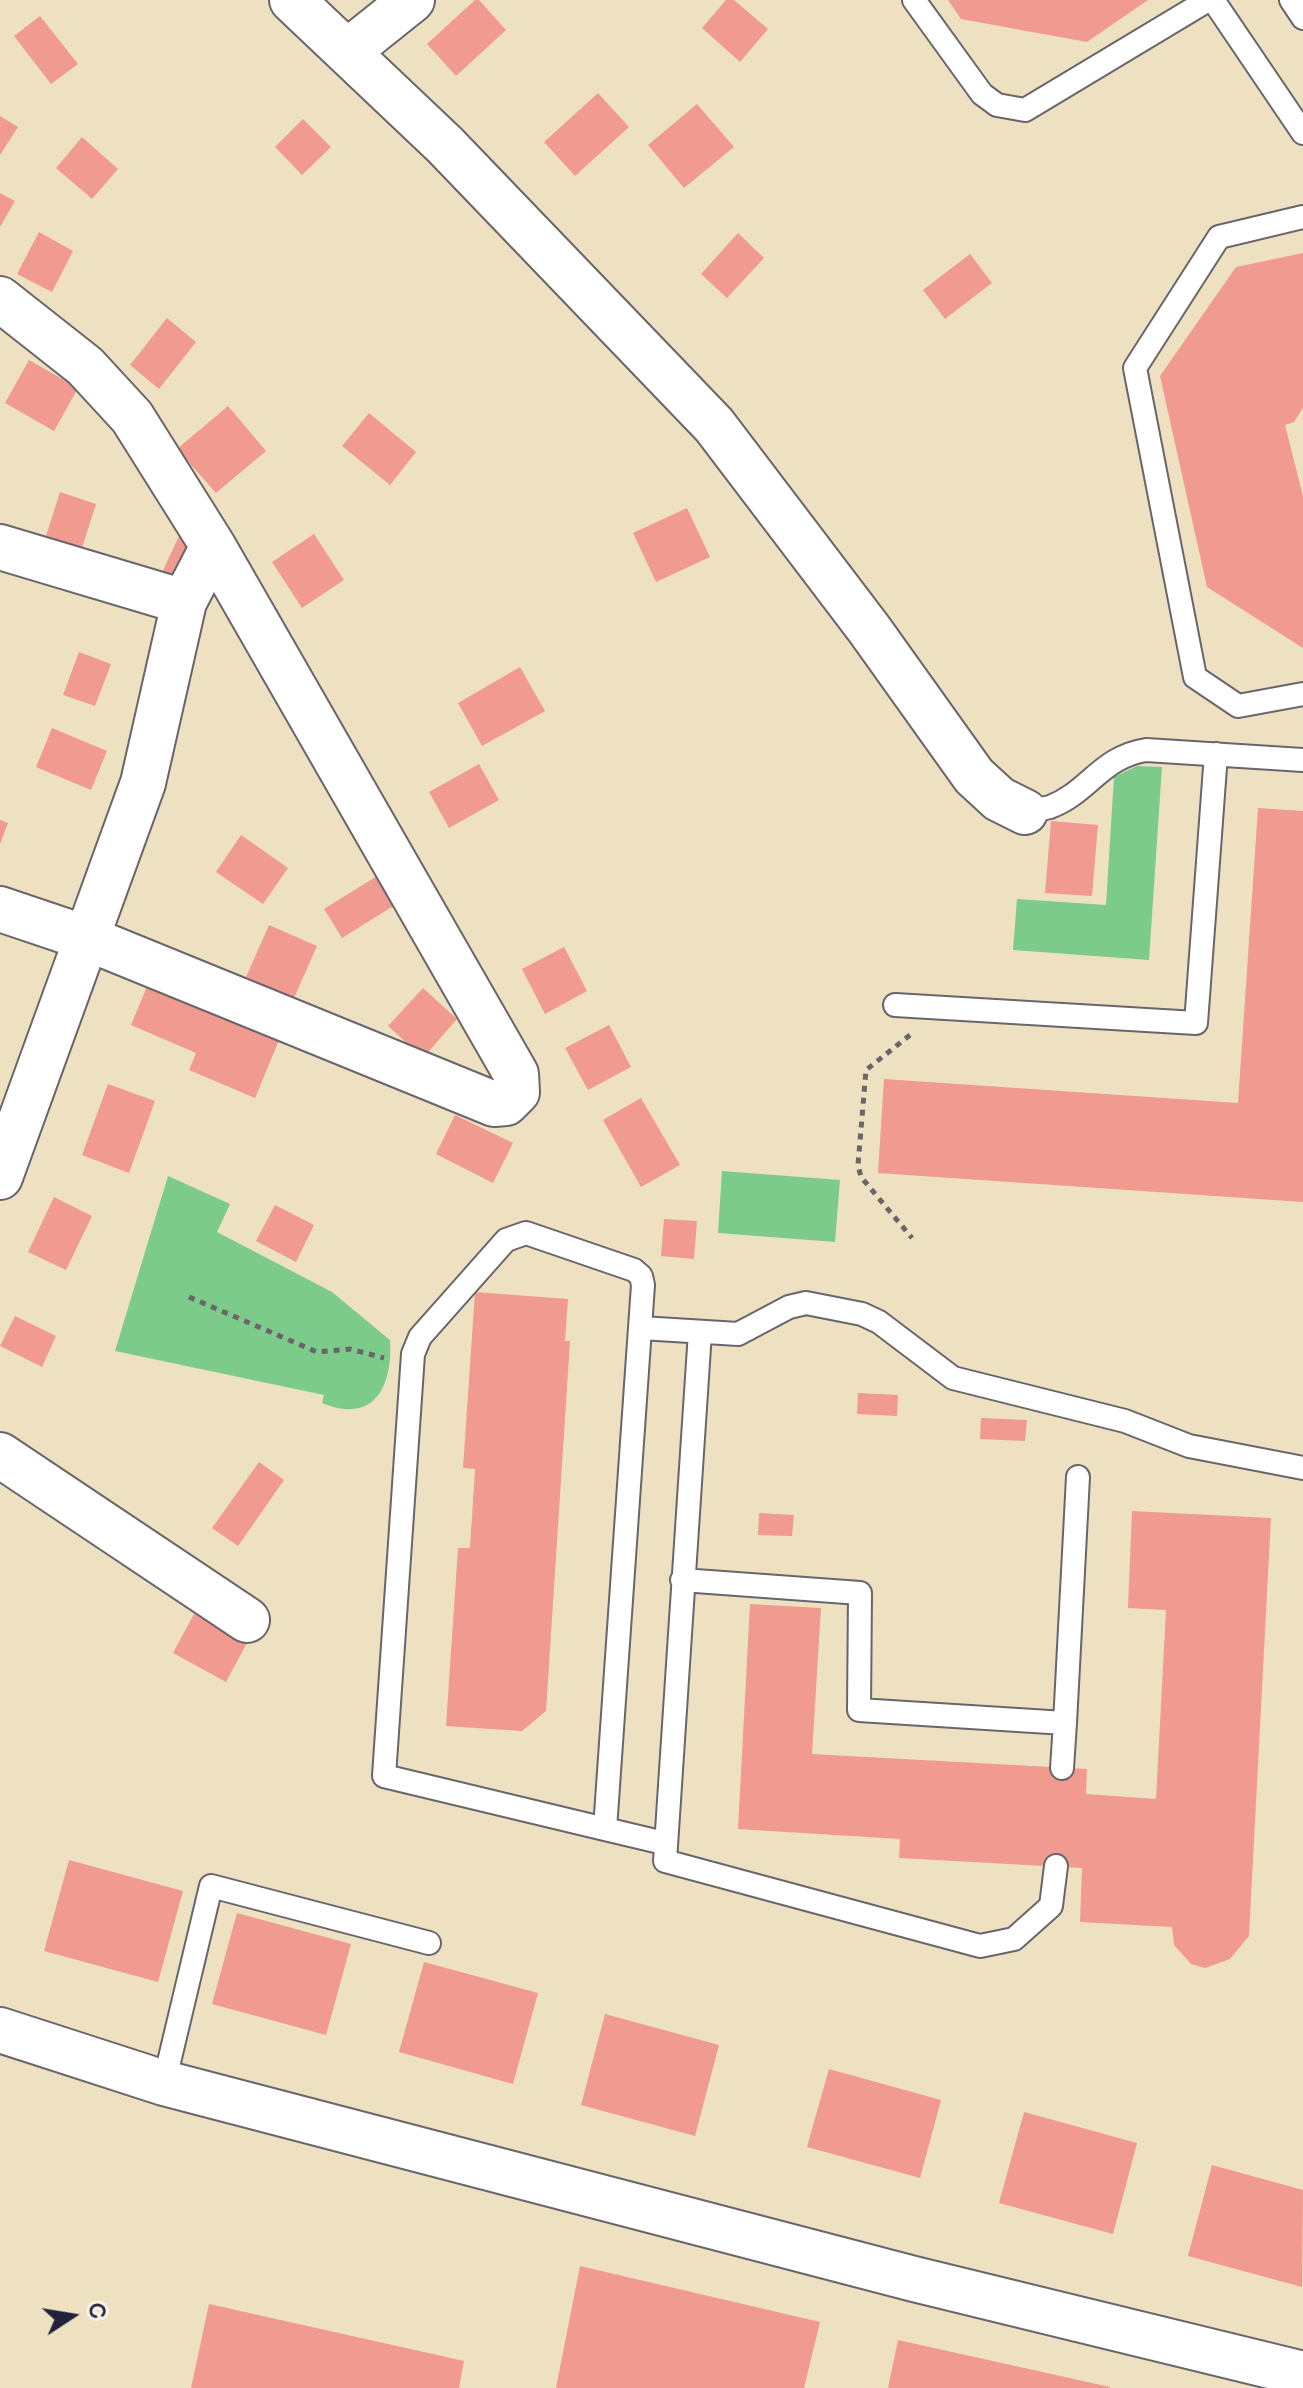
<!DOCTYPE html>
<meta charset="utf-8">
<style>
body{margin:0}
#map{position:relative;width:1303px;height:2388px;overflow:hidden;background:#eee1c2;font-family:"Balsamiq Sans",sans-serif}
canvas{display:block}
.north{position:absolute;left:32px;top:2276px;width:80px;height:80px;-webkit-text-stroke:6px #f7f3e8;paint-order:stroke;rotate:78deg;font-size:22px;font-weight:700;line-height:32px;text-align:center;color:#22223b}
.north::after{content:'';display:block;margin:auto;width:28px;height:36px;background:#22223b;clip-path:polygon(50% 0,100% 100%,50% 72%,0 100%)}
</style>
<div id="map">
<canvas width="1303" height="2388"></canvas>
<div class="north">С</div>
</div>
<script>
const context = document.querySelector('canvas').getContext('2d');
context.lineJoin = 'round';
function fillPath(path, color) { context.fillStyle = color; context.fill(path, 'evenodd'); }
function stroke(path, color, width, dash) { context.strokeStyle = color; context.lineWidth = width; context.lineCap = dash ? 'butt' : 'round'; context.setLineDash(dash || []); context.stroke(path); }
const green = new Path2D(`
 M 1137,766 L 1162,767 L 1149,960 L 1013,950 L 1017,899 L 1106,905 L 1114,777 Z
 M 722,1171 L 840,1180 L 835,1242 L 718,1233 Z
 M 168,1176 L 230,1204 L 217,1232 L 332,1292 L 390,1340 C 393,1385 375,1425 322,1403 L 324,1395 L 115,1351 Z`);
const building = new Path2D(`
 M 475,0 L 479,0 L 506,30 L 456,76 L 427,44 Z
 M 726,0 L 734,0 L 768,29 L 740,62 L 702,28 Z
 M 948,0 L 1148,0 L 1087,42 L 961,19 Z
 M 40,16 L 78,64 L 51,84 L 14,36 Z
 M 598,93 L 629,127 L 575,176 L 544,142 Z
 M 697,104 L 734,147 L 684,188 L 648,145 Z
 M 0,116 L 18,127 L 0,155 Z
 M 303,119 L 331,147 L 302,175 L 275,147 Z
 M 82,137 L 118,169 L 92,199 L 56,168 Z
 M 0,193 L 15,201 L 0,227 Z
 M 39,232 L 73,251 L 52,292 L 17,274 Z
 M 738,233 L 764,258 L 727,298 L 701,274 Z
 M 1303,253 L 1303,408 L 1294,422 L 1285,425 L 1303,496 L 1303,648 L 1207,587 L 1160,376 L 1236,267 Z
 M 970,254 L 992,283 L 945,319 L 923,290 Z
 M 167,318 L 196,342 L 159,389 L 130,365 Z
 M 29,360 L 78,388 L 54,431 L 5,403 Z
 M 228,406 L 266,451 L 216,493 L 177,449 Z
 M 369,413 L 416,452 L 390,485 L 342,446 Z
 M 60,492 L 96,504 L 80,554 L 44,542 Z
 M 687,508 L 710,557 L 656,582 L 633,533 Z
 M 314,534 L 344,580 L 302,608 L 272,562 Z
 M 179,536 L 215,553 L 196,596 L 159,579 Z
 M 79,652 L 111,664 L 95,706 L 63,695 Z
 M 520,667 L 545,711 L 482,746 L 458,703 Z
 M 52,728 L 107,751 L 91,790 L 36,767 Z
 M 479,764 L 499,800 L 449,828 L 429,792 Z
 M 1258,808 L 1303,811 L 1303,1202 L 878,1173 L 884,1079 L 1238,1103 Z
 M 0,820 L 8,823 L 0,844 Z
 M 1051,821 L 1098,825 L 1092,896 L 1045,893 Z
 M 241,835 L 288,868 L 263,904 L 216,872 Z
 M 377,876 L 395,905 L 342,938 L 324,909 Z
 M 269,925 L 317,946 L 294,998 L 246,977 Z
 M 564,947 L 587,991 L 545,1014 L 522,969 Z
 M 148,984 L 282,1033 L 255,1098 L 189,1070 L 196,1053 L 131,1025 Z
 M 423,988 L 457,1019 L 423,1058 L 388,1026 Z
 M 609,1025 L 631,1067 L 588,1090 L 565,1048 Z
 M 108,1084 L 155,1101 L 129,1173 L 82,1155 Z
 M 641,1098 L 680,1165 L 641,1187 L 603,1120 Z
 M 455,1115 L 513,1143 L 493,1183 L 436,1154 Z
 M 54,1197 L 92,1216 L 66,1270 L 28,1252 Z
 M 275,1205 L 314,1225 L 296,1262 L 256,1241 Z
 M 664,1219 L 697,1221 L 694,1259 L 661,1256 Z
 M 475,1292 L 568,1299 L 565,1341 L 570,1341 L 546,1711 L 522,1731 L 446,1726 L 458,1548 L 470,1548 L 475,1469 L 463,1468 Z
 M 15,1316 L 56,1336 L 42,1367 L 0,1346 Z
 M 858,1393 L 898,1395 L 897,1416 L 857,1414 Z
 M 981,1418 L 1027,1420 L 1025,1441 L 980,1439 Z
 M 259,1462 L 284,1480 L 238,1546 L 212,1528 Z
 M 1132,1511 L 1271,1518 L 1249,1936 L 1230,1959 L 1205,1968 L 1191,1964 L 1174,1945 L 1172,1927 L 1080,1922 L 1082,1868 L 899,1858 L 900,1839 L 738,1829 L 750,1604 L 821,1608 L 812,1754 L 1087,1769 L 1086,1794 L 1156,1799 L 1166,1610 L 1128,1608 Z
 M 759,1513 L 794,1515 L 792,1536 L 758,1535 Z
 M 194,1614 L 247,1643 L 226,1682 L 173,1653 Z
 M 69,1860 L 183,1891 L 158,1982 L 44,1951 Z
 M 237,1913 L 351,1944 L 326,2035 L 212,2004 Z
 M 424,1962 L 538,1993 L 513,2084 L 399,2052 Z
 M 605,2014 L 719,2045 L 695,2136 L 581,2105 Z
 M 829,2069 L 941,2100 L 920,2178 L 807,2147 Z
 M 1024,2112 L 1137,2143 L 1113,2234 L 999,2203 Z
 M 1212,2165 L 1303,2190 L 1302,2287 L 1188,2256 Z
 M 580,2266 L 820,2322 L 804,2388 L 556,2388 Z
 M 209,2304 L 464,2361 L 459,2388 L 191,2388 Z
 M 898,2340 L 1110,2387 L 1110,2388 L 888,2388 Z`);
const path = new Path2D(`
 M 910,1035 L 866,1070 L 858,1165 L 861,1177 L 912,1238
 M 189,1297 L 317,1352 L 350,1349 L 384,1358`);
const service = new Path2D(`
 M 914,0 L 982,94 L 997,105 L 1025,110 L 1208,0
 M 1213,0 L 1303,133
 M 1291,0 L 1303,18
 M 1303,217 L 1219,237 L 1135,368 L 1195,677 L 1238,706 L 1303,694
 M 1025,812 C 1033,810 1042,809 1050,807 C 1088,793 1101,757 1146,750 L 1303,760
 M 895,1005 L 1196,1023 L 1216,754
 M 526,1233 L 634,1270 L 641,1276 L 643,1285 L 605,1829 L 384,1776 L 413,1354 L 420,1337 L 506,1240 Z
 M 641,1328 L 738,1334 L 789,1307 L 806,1303 L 862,1314 L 879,1322 L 953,1378 L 1125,1421 L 1189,1446 L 1303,1468
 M 700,1332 L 665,1861 L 980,1946 L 1014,1939 L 1051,1906 L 1056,1866
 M 682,1580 L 860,1593 L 859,1710 L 1065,1723 L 1062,1768
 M 1065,1723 L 1078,1477
 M 605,1829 L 664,1843
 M 164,2083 L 211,1886 L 429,1943`);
const minor = new Path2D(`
 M 292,0 L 445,145 L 714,425 L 869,629 L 974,776 L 999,799 L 1025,812
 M 347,52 L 412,0
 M 0,299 L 85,366 L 132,417 L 213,546 L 184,602 L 143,783 L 0,1177
 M 0,547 L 184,602
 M 0,909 L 89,939 L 494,1104 L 506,1103 L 517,1092 L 516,1074 L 213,546
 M 0,1455 L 247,1620
 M 0,2030 L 164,2083 L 914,2279 L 1303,2374`);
fillPath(green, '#7dcb8b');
fillPath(building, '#f19a8f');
stroke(service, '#69656a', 26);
stroke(minor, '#69656a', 48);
stroke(path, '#69656a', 5, [6, 6]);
stroke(service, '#fff', 22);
stroke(minor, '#fff', 44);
</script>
